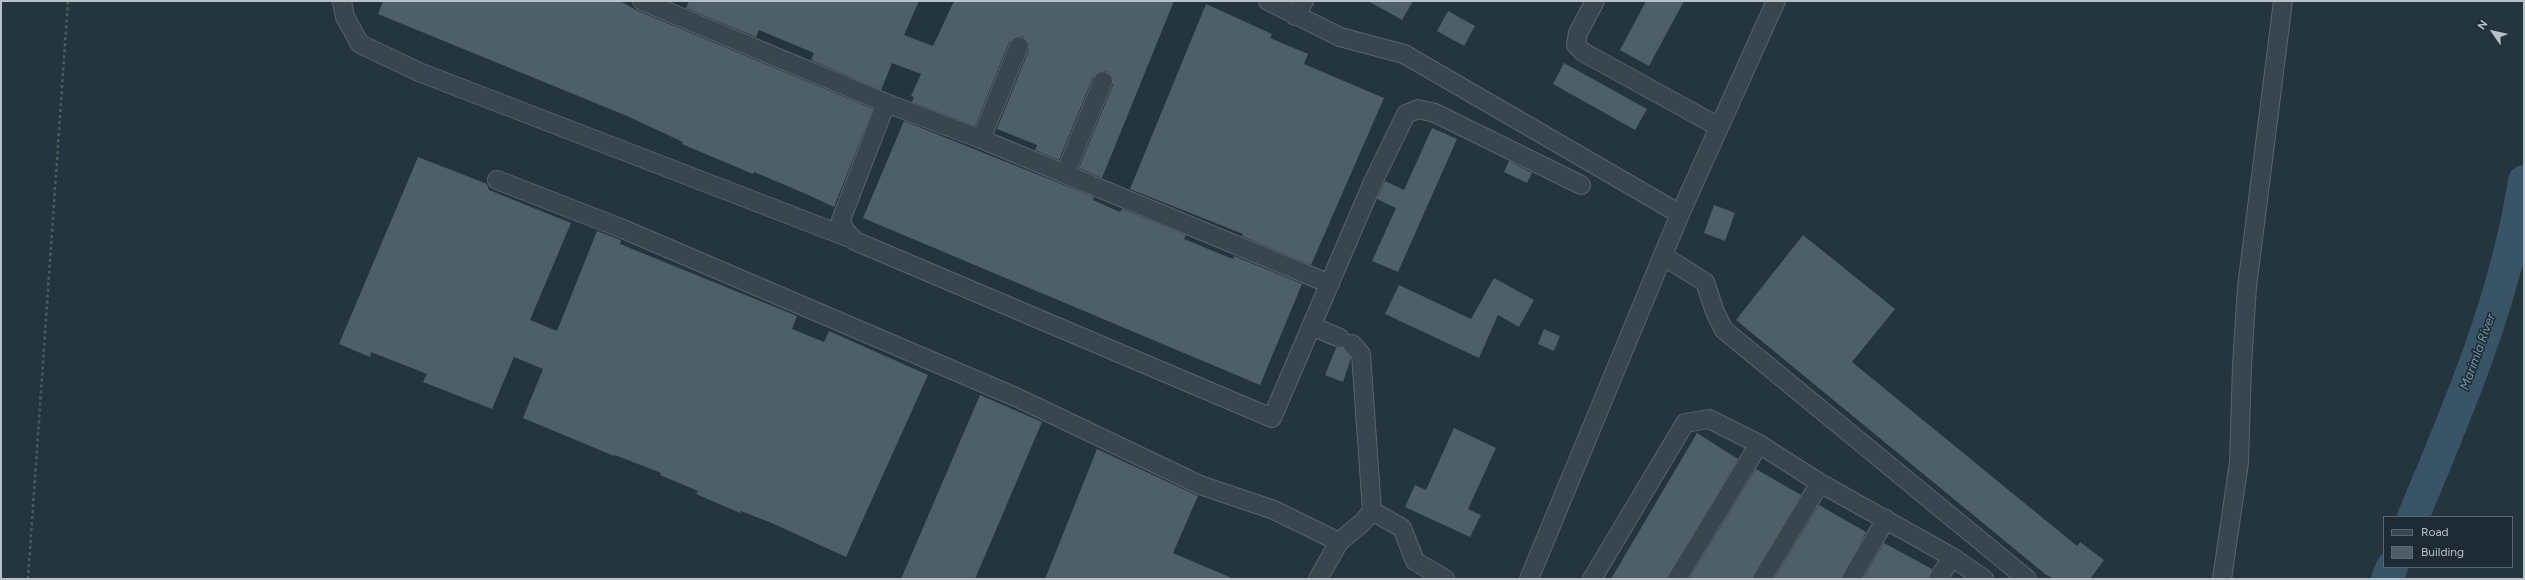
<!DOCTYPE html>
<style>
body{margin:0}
#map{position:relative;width:2525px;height:580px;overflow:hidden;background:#25353f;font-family:Figtree,sans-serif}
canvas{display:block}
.frame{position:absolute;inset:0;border:2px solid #b6c1ca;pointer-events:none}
.legend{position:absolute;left:2383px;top:516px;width:130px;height:52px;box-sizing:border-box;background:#1e2b34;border:1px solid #5b6770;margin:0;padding:5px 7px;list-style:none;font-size:12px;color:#b6c1ca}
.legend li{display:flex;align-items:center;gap:8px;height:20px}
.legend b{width:20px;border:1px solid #5b6770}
.north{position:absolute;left:2473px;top:12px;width:40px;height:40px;-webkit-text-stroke:3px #1e2b34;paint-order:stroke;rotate:304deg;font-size:11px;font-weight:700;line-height:16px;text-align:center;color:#b6c1ca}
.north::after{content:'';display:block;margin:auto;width:14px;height:18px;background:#b6c1ca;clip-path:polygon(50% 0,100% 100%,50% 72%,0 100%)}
</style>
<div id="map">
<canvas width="2525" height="580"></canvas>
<div class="frame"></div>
<ul class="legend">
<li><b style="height:5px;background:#39464f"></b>Road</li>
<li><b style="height:11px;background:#4e5f6a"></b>Building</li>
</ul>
<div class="north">N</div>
</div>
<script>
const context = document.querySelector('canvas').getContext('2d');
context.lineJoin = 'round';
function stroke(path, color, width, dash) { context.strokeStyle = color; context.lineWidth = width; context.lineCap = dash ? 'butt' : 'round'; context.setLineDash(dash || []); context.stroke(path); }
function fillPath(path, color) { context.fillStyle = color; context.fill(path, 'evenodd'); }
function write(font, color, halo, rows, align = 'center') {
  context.font = font + ' Figtree,sans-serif'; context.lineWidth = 3; context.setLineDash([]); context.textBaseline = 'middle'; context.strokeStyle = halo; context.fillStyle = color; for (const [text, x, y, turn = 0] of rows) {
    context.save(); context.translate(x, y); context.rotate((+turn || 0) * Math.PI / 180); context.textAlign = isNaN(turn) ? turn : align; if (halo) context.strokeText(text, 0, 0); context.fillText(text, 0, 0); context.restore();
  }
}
const river = new Path2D(`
 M 2413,517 C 2459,408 2506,298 2524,181
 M 2387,579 L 2392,567`);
const building = new Path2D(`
 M 383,1 L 620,1 L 638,11 L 873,109 L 834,207 L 804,193 L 754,172 L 753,174 L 682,144 L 683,142 L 627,116 L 378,14 Z
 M 689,1 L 919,1 L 904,35 L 933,46 L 954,1 L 1174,1 L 1102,178 L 1079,168 L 1113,85 L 1113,79 L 1107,71 L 1101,71 L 1093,77 L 1059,160 L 1035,150 L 1037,145 L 997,129 L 1029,50 L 1029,44 L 1023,36 L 1017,36 L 1009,42 L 975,126 L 912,102 L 914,97 L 911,96 L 921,74 L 892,63 L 881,90 L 811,60 L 814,53 L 759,30 L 756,37 L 686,8 Z
 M 1368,1 L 1413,1 L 1402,20 Z
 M 1646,1 L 1684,1 L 1649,66 L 1620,50 Z
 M 1206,4 L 1272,34 L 1270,38 L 1308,54 L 1304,64 L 1384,98 L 1311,265 L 1242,236 L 1243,234 L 1130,189 Z
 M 1448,11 L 1475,26 L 1464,46 L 1437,31 Z
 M 1564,63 L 1647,109 L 1635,130 L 1553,84 Z
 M 904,121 L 1094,197 L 1093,200 L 1120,212 L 1122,209 L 1186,235 L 1184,239 L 1218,253 L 1233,259 L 1234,256 L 1302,284 L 1260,385 L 863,218 Z
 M 1432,128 L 1457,139 L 1398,272 L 1372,261 L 1396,208 L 1377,199 L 1385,181 L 1404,190 Z
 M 418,157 L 487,184 L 489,190 L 571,223 L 530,320 L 557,331 L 597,231 L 621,240 L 620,244 L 797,316 L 792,329 L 824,342 L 829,331 L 928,375 L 846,557 L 774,524 L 741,511 L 740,513 L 696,494 L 698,491 L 660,475 L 661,473 L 615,455 L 614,456 L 523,418 L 543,369 L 514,357 L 492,409 L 423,382 L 427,374 L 371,352 L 370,357 L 339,344 Z
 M 1509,161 L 1532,173 L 1527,183 L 1504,172 Z
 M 1714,205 L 1735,213 L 1725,241 L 1704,233 Z
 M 1803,235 L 1895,309 L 1852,362 L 2077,546 L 2080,542 L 2104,560 L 2090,579 L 2054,579 L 2045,574 L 1736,320 Z
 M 1494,278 L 1534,300 L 1519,327 L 1498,315 L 1479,358 L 1385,314 L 1399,285 L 1471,319 Z
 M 1544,329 L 1560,336 L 1554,351 L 1538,344 Z
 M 1336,348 L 1343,348 L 1351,358 L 1343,382 L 1325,375 Z
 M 980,395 L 1042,422 L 975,579 L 901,579 Z
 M 1454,428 L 1496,448 L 1468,509 L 1481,515 L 1470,537 L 1405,507 L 1415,485 L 1426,490 Z
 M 1697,433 L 1738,459 L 1667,579 L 1611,579 Z
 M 1097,449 L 1198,496 L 1173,553 L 1234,579 L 1045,579 Z
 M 1756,469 L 1801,495 L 1752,579 L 1689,579 Z
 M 1819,505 L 1866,532 L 1841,579 L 1774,579 Z
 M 1884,543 L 1932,569 L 1928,579 L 1863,579 Z`);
const path = new Path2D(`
 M 28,579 L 68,1`);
const minor = new Path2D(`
 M 342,1 L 345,17 L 360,44 L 419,72 L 855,240
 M 642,1 L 886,103 L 841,220 L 844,229 L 855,241 L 1272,418 L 1373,182 L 1406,114 L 1418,109 L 1435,113 L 1581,185
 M 1268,1 L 1340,37 L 1404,54 L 1680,214
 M 1595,1 L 1578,33 L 1576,45 L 1583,52 L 1719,127
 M 1295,16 L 1304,1
 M 886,103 L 981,139 L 1330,284
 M 981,139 L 1019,46
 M 1065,174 L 1103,81
 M 497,180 L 623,229 L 1018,398 L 1200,485 L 1274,510 L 1339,542 L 1363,522 L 1372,511 L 1402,528 L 1415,561 L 1445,579
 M 1663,256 L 1705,282 L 1715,312 L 1724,330 L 2027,579
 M 1311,326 L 1340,338
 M 1352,344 L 1361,354 L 1372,511
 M 1318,579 L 1339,542
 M 1529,579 L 1680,214 L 1776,1
 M 1592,579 L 1685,423 L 1709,419 L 1759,444 L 1820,483 L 1952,557 L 1984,579
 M 1677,579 L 1759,444
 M 1762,579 L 1820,483
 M 1851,579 L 1886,519
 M 1938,579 L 1952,557
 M 2222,579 L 2239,462 L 2242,366 L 2247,287 L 2283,1`);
const waterNames = [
 ["Marimla River",2478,352,-70]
];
stroke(river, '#395466', 32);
fillPath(building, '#4e5f6a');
stroke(minor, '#57646d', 20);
stroke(path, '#475e5d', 2.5, [3, 3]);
stroke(minor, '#39464f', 18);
write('italic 13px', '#7697ac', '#1e2b34', waterNames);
</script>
